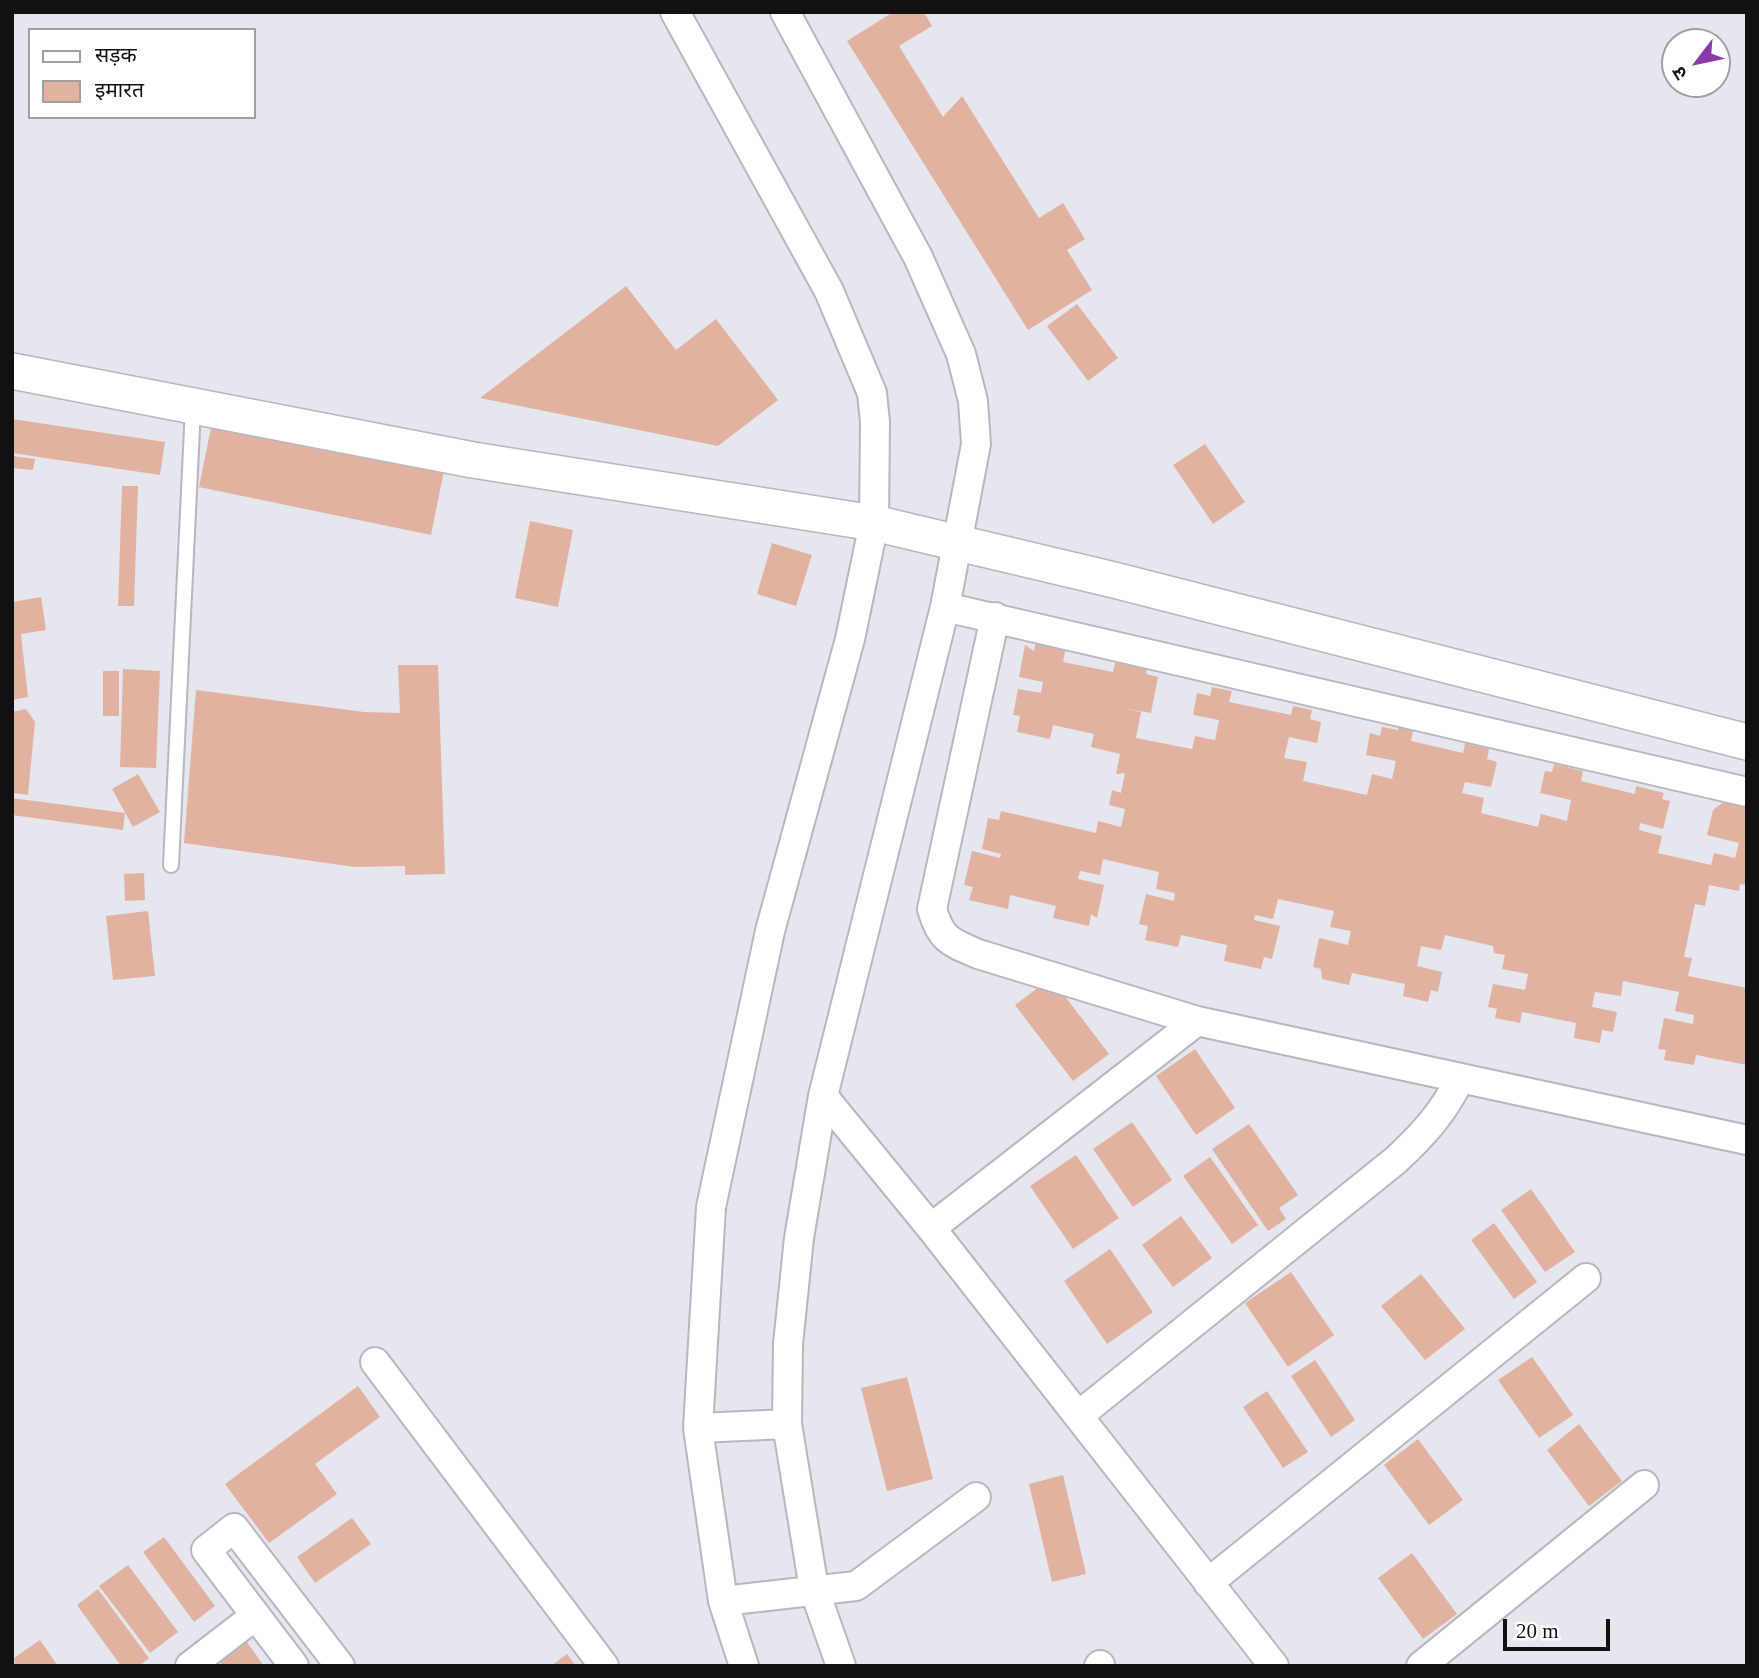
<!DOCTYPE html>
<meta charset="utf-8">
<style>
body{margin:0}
#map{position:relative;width:1759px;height:1678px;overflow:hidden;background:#e5e6ee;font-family:"Times New Roman","Noto Sans Devanagari",serif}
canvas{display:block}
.frame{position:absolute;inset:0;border:14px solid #111114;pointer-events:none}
.legend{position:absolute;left:28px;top:28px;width:228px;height:91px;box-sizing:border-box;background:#fff;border:2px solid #a0a0a1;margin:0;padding:9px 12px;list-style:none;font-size:21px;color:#111114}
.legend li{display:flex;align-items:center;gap:14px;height:35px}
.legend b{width:35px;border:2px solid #a0a0a1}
.north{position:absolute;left:1661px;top:28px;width:70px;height:70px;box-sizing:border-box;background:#fff;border:2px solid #a0a0a1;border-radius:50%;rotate:238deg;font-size:19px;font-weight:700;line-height:28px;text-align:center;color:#111114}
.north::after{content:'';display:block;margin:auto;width:24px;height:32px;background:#883aab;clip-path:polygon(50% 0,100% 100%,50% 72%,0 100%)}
.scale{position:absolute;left:1503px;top:1619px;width:107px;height:32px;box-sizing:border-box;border:4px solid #111114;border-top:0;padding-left:9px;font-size:21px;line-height:24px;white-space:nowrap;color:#111114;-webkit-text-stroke:5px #fff;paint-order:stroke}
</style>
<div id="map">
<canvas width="1759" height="1678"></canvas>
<div class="frame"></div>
<ul class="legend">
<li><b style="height:9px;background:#fff"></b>सड़क</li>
<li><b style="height:19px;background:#e2b2a1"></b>इमारत</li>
</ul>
<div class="north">उ</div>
<div class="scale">20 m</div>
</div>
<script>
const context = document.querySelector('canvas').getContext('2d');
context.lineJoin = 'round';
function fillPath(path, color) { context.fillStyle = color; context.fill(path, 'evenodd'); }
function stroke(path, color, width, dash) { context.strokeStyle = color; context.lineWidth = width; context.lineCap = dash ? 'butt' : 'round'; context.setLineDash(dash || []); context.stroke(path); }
const building = new Path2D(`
 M 893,12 L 924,12 L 932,26 L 899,46 L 943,117 L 962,96 L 1039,218 L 1063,203 L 1085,239 L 1067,250 L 1092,290 L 1028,330 L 847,41 Z
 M 626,286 L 676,350 L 716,319 L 778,400 L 718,446 L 480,398 Z
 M 1077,304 L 1118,358 L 1088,381 L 1047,326 Z
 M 213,418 L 445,466 L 431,535 L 199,487 Z
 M 12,419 L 165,442 L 160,475 L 12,453 Z
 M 1205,444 L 1245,502 L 1213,524 L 1173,465 Z
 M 12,456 L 35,459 L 33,470 L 12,468 Z
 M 122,486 L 138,486 L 134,606 L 118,606 Z
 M 530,521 L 573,530 L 558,607 L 515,598 Z
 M 772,543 L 812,555 L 796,606 L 757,594 Z
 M 41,597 L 46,630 L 21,634 L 28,697 L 12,700 L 12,602 Z
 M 1036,641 L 1066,647 L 1063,662 L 1113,672 L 1116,659 L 1147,666 L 1146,674 L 1158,677 L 1151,713 L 1122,708 L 1141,712 L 1136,738 L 1192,749 L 1195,736 L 1215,740 L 1219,720 L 1193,715 L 1197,693 L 1210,696 L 1212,687 L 1232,691 L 1229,702 L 1291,715 L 1293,706 L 1312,710 L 1310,719 L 1321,722 L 1317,743 L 1289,737 L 1284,758 L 1307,762 L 1303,781 L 1367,795 L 1372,774 L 1392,779 L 1396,761 L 1366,755 L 1370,733 L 1380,736 L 1382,727 L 1398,730 L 1400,723 L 1414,726 L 1411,741 L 1463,753 L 1465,743 L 1489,749 L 1487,759 L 1497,762 L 1491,787 L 1465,782 L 1462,793 L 1484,798 L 1481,813 L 1538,827 L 1541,814 L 1567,821 L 1571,800 L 1540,793 L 1545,771 L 1552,772 L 1554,764 L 1583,771 L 1581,781 L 1635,794 L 1636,786 L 1664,793 L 1662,799 L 1670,801 L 1663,829 L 1640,823 L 1639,830 L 1662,836 L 1658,853 L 1711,865 L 1714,853 L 1735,858 L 1739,843 L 1707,835 L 1713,810 L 1725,801 L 1747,806 L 1747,885 L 1740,884 L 1739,891 L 1709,885 L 1705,906 L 1695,904 L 1684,957 L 1692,958 L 1688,976 L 1747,988 L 1747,1065 L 1696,1055 L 1694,1065 L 1664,1060 L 1666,1050 L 1658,1049 L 1664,1018 L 1693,1024 L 1694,1015 L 1675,1011 L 1679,992 L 1623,981 L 1621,996 L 1595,992 L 1592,1007 L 1617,1012 L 1613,1032 L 1602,1030 L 1600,1043 L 1574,1038 L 1576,1023 L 1522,1012 L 1520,1023 L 1495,1018 L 1497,1009 L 1488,1007 L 1493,984 L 1525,990 L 1528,974 L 1502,969 L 1505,955 L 1494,953 L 1493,946 L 1445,935 L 1441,950 L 1421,946 L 1417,966 L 1442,972 L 1438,992 L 1431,990 L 1428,1002 L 1403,996 L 1405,984 L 1352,973 L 1349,985 L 1322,979 L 1321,969 L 1313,967 L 1319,938 L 1348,945 L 1351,931 L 1330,927 L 1334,911 L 1278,899 L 1273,919 L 1255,915 L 1254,920 L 1280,926 L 1272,959 L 1264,957 L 1261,969 L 1224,961 L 1227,945 L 1181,935 L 1178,947 L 1145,940 L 1148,926 L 1139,924 L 1146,894 L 1174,901 L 1175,893 L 1156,889 L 1159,872 L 1103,859 L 1100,875 L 1080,871 L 1078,879 L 1104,885 L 1097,918 L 1091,914 L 1089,926 L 1053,918 L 1056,906 L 1010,895 L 1008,909 L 969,900 L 973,887 L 964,885 L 972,851 L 1000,858 L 1001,854 L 982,849 L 988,818 L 999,820 L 1001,811 L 1096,833 L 1098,821 L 1121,827 L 1125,809 L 1109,805 L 1112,790 L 1121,793 L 1125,773 L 1116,774 L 1120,754 L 1091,747 L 1094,734 L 1053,725 L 1050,739 L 1017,732 L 1020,716 L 1013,715 L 1018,689 L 1041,693 L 1043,682 L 1019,677 L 1025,645 L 1034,651 Z
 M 398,665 L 438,665 L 445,874 L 405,875 L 405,866 L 355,867 L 184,843 L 196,690 L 364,712 L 400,713 Z
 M 123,669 L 160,671 L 156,768 L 120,767 Z
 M 103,671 L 119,671 L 119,716 L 103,716 Z
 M 26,709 L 35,722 L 28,795 L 13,793 L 12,773 L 12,712 Z
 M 138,774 L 160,812 L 133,827 L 112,789 Z
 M 12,798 L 125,813 L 123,830 L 12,815 Z
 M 144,873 L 145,900 L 125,901 L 124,874 Z
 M 148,911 L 155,976 L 113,980 L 106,916 Z
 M 1051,978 L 1109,1054 L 1073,1081 L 1015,1005 Z
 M 1195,1049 L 1235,1108 L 1196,1135 L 1156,1076 Z
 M 1132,1122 L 1172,1180 L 1133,1207 L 1093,1149 Z
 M 1249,1124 L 1298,1195 L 1279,1208 L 1286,1219 L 1268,1231 L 1212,1149 Z
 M 1076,1155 L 1119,1218 L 1073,1249 L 1030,1186 Z
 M 1210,1157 L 1258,1225 L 1232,1244 L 1183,1176 Z
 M 1531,1189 L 1575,1252 L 1545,1272 L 1501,1210 Z
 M 1181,1216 L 1212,1258 L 1173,1287 L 1142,1245 Z
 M 1494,1223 L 1537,1282 L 1514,1299 L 1471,1240 Z
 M 1110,1249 L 1153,1312 L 1107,1344 L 1064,1281 Z
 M 1291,1272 L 1334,1335 L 1288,1367 L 1245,1303 Z
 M 1421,1274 L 1465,1329 L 1425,1360 L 1381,1306 Z
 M 1532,1357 L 1573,1415 L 1539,1438 L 1498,1380 Z
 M 1315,1360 L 1355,1420 L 1331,1437 L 1291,1376 Z
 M 907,1377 L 933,1479 L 887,1491 L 861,1388 Z
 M 358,1386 L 380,1417 L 315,1464 L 337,1494 L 269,1543 L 225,1484 Z
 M 1267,1391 L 1308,1452 L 1283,1468 L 1243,1407 Z
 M 1579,1424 L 1622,1481 L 1589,1506 L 1547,1450 Z
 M 1418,1439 L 1463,1500 L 1429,1525 L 1384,1465 Z
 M 1063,1475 L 1086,1574 L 1052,1582 L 1029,1484 Z
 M 352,1518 L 371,1544 L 315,1583 L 297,1557 Z
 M 164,1537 L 215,1606 L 194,1622 L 143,1552 Z
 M 1412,1553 L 1457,1614 L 1423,1639 L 1378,1578 Z
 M 128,1565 L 178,1632 L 150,1653 L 99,1586 Z
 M 98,1589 L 149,1658 L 139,1666 L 121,1666 L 77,1605 Z
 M 40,1640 L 58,1666 L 15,1666 L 14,1658 Z
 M 246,1641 L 264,1666 L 223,1666 L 219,1660 Z
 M 567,1654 L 576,1666 L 551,1666 Z`);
const service = new Path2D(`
 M 171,865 L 193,408`);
const minor = new Path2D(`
 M 675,12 L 829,291 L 872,393 L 875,422 L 874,523 L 850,639 L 770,931 L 711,1207 L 698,1428 L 723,1601 L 744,1666
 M 785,12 L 918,257 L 961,354 L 973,401 L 976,444 L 945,607 L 823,1096 L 799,1238 L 788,1344 L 787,1424 L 814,1589 L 841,1666
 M 945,607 L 1747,792
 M 995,617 L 932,909 C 941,940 950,942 978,954 L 1197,1021 L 1747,1140
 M 823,1096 L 931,1228 L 1274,1666
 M 931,1228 L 1197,1021
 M 375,1362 L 604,1666
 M 1078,1416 L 1396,1160 C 1422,1136 1445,1111 1460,1078
 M 698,1428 L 787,1424
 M 1208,1583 L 1586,1278
 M 723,1601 L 856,1586 L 976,1497
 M 190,1666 L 255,1616
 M 294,1666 L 206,1550 L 234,1528 L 340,1666
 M 1099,1666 L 1100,1665
 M 1421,1666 L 1644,1485`);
const tertiary = new Path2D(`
 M 12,371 L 473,460 L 874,523 L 1114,580 L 1747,742`);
fillPath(building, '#e2b2a1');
stroke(service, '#b7b7bf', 18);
stroke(minor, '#b7b7bf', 32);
stroke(tertiary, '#b7b7bf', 38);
stroke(service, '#fff', 14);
stroke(minor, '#fff', 28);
stroke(tertiary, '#fff', 35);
</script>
